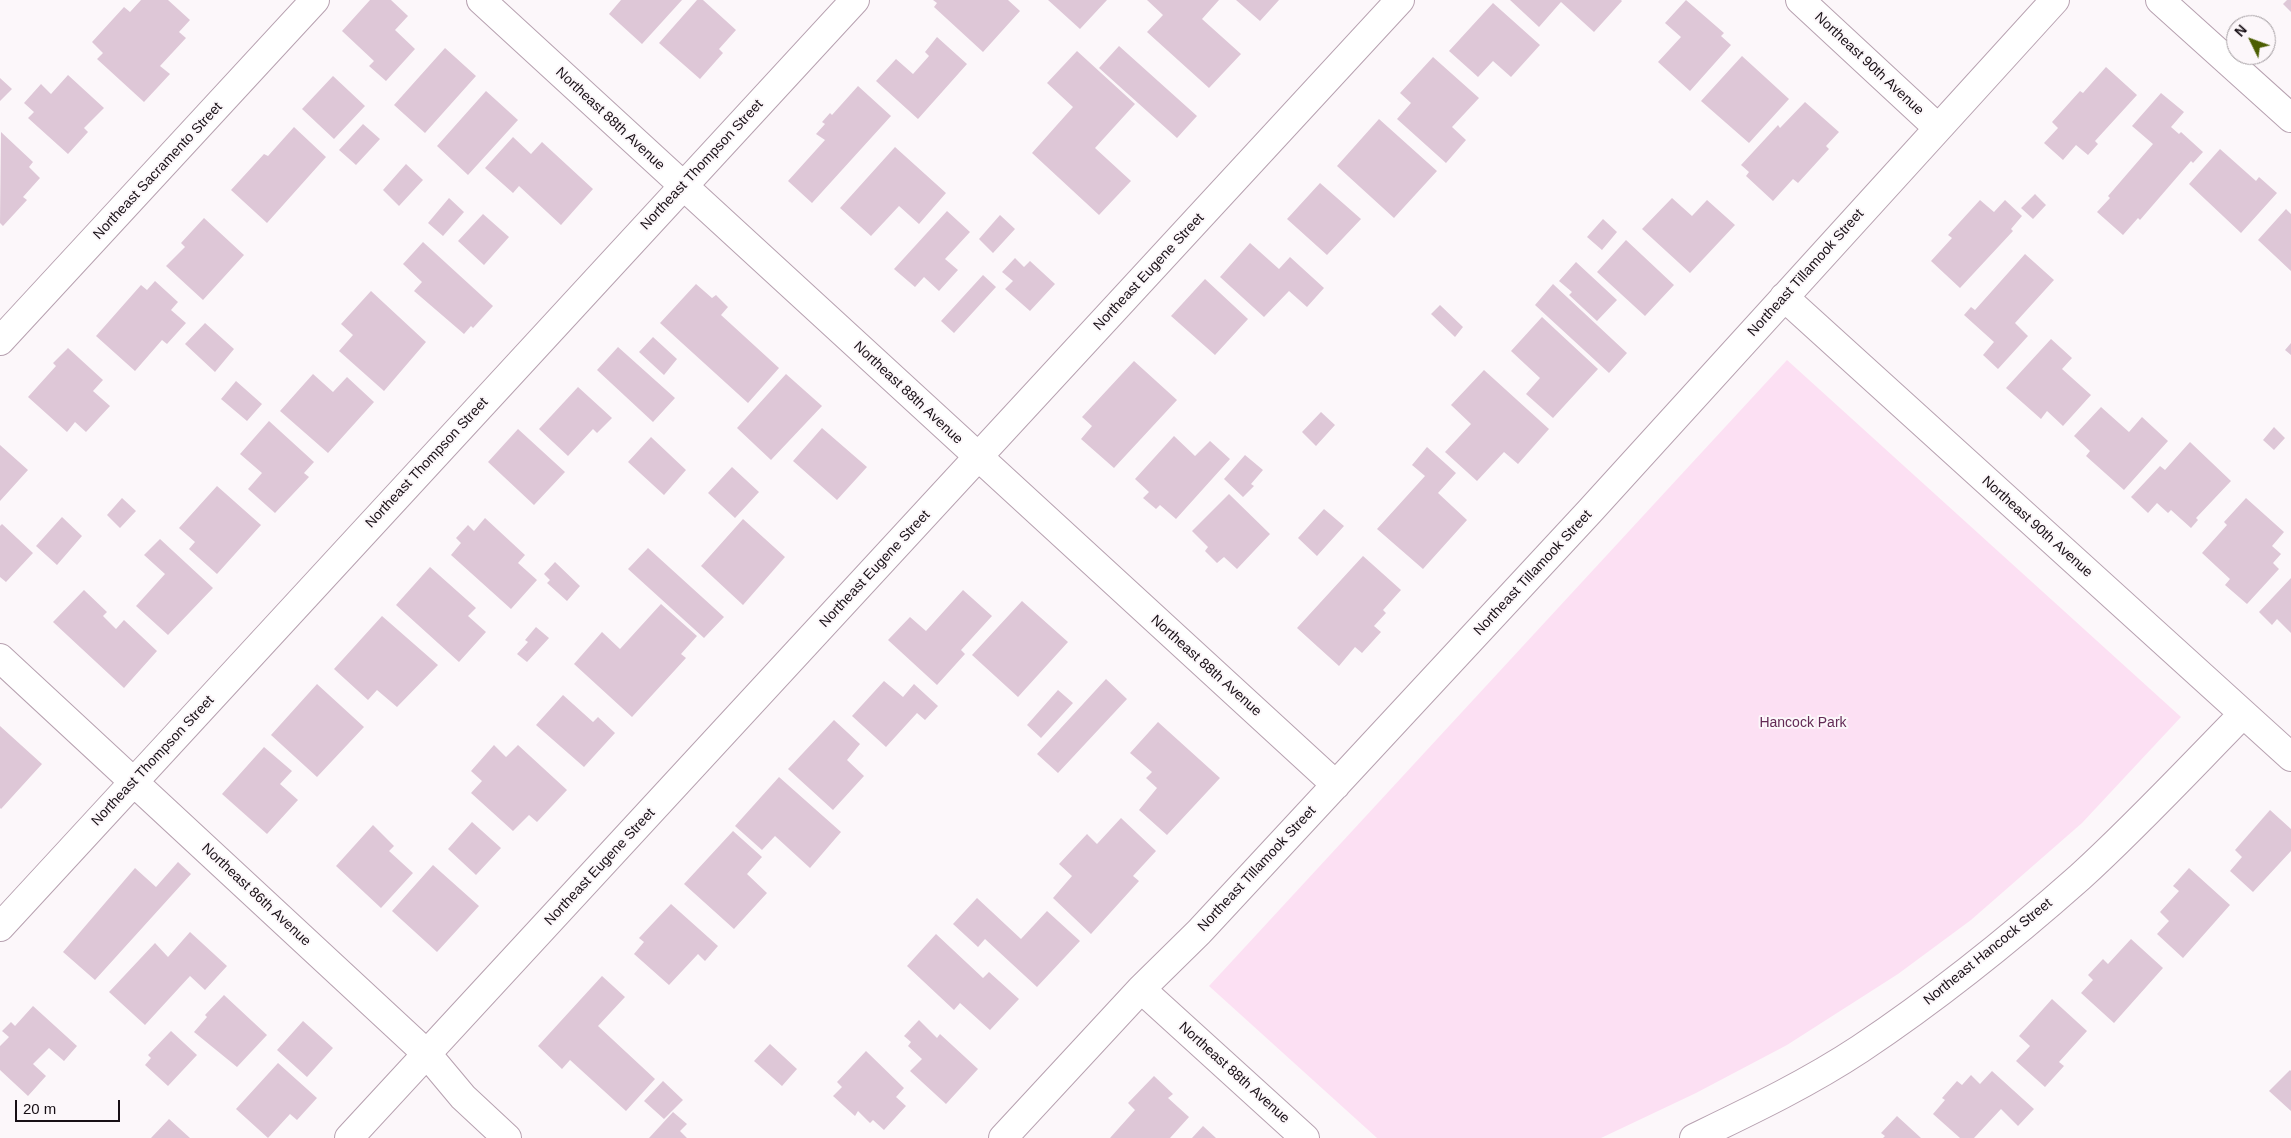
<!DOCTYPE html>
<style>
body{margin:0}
#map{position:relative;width:2291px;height:1138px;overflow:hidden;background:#fcf7fa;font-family:Arial,sans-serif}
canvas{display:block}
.north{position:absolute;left:2226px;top:15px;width:50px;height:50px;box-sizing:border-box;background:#fcf7fa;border:1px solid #a09a9e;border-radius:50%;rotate:312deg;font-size:14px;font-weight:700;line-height:20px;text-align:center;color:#170f15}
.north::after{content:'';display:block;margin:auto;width:18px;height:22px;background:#4c5e02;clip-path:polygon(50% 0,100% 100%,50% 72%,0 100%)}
.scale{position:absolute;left:15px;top:1100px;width:105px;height:22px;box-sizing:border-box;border:2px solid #170f15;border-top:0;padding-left:6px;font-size:15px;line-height:18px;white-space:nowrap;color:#170f15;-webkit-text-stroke:4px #fcf7fa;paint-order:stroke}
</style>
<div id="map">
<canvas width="2291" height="1138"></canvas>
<div class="north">N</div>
<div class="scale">20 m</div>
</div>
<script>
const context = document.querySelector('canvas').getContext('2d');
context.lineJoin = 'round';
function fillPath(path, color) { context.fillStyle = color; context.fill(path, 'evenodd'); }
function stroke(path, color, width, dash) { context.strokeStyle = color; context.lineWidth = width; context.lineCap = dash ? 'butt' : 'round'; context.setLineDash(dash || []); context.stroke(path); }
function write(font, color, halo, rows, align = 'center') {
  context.font = font + ' Arial,sans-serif'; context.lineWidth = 4; context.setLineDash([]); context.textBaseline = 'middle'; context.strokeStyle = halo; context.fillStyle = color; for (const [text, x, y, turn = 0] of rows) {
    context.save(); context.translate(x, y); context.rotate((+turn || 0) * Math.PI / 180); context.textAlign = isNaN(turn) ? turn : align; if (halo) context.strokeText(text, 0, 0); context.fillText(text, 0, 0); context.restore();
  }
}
const green = new Path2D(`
 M 1787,360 L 2181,717 L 2082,823 L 1971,920 L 1898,974 L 1787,1045 L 1696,1093 L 1601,1138 L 1377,1138 L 1209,986 Z`);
const building = new Path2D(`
 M 141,0 L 168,0 L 190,20 L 179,32 L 186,38 L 160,66 L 170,74 L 144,102 L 97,59 L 103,53 L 92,42 L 124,7 L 130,12 Z
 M 370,0 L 391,0 L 408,16 L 395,30 L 415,49 L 386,81 L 369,66 L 374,61 L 342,31 Z
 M 621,0 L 682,0 L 642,44 L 609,14 Z
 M 697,0 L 703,0 L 736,30 L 719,49 L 723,53 L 700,79 L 659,43 Z
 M 933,0 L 1008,0 L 1020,11 L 983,52 L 934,7 L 937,3 Z
 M 1048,0 L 1107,0 L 1080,29 Z
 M 1147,0 L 1219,0 L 1202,19 L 1241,54 L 1209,88 L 1147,32 L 1163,15 Z
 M 1236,0 L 1279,0 L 1260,21 Z
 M 1510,0 L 1621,0 L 1622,1 L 1594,32 L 1561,2 L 1539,27 Z
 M 1686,0 L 1724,33 L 1721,36 L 1731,45 L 1690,91 L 1658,62 L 1681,37 L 1665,23 Z
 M 2287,0 L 2291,0 L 2291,12 L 2283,4 Z
 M 1493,3 L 1540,45 L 1511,77 L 1493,61 L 1478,77 L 1449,51 Z
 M 937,37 L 967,64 L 918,119 L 876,81 L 896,59 L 913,74 L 929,56 L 925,52 Z
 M 1119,46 L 1197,116 L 1177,138 L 1099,68 Z
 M 445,48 L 476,76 L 425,133 L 394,105 Z
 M 1077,51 L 1135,104 L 1095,148 L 1131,181 L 1099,215 L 1032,153 L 1073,107 L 1047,83 Z
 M 1742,56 L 1789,99 L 1749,143 L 1701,101 Z
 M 1433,57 L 1479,98 L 1452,127 L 1466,140 L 1446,163 L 1397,119 L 1411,103 L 1400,93 Z
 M 2106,67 L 2137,95 L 2095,141 L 2098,144 L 2088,155 L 2076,145 L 2063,160 L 2044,143 L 2058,128 L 2052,122 L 2080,91 L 2083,93 Z
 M 68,75 L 104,108 L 84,128 L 88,132 L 68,154 L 28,118 L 34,112 L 24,103 L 41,84 L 51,94 Z
 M 333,76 L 365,106 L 334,139 L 302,109 Z
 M 0,78 L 12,89 L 0,101 Z
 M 858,86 L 891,116 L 812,203 L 788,181 L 825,140 L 816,134 L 825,124 L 822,122 L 830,113 L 832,115 Z
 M 486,91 L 518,120 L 468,175 L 437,146 Z
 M 2161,93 L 2184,112 L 2171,127 L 2179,134 L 2181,132 L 2203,152 L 2193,163 L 2191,161 L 2140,220 L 2138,218 L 2123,235 L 2097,212 L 2110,198 L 2108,196 L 2153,144 L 2132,126 Z
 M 1805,102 L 1839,132 L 1826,146 L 1829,149 L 1798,183 L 1793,179 L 1773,201 L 1746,176 L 1749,172 L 1741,165 L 1778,125 L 1780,128 Z
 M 1379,119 L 1437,171 L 1394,218 L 1337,166 Z
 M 363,124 L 380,139 L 356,165 L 339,150 Z
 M 294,127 L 326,157 L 267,223 L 231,190 L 264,154 L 268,156 Z
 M 1,132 L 33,162 L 29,167 L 40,178 L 23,197 L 27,200 L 3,226 L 0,223 Z
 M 513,137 L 531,154 L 542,142 L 593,189 L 561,225 L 519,186 L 513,193 L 485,168 Z
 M 895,147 L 946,193 L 919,224 L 899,206 L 871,236 L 840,208 Z
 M 2220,149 L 2256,181 L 2259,177 L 2277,193 L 2241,233 L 2189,184 Z
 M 406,164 L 423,180 L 399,206 L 383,190 Z
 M 1320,183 L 1361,219 L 1327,255 L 1287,219 Z
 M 2035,194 L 2046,205 L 2033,219 L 2021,208 Z
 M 449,198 L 464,212 L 443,236 L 428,223 Z
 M 1672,198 L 1692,216 L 1707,200 L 1735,225 L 1690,273 L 1642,229 Z
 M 1980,200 L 1994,212 L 2005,200 L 2022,216 L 2011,229 L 2013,231 L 1960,288 L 1931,261 L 1952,238 L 1948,235 Z
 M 2286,209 L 2291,214 L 2291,271 L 2258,240 Z
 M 947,211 L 970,232 L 945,259 L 958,270 L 939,291 L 924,277 L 915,287 L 894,269 Z
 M 483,214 L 509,237 L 484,265 L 458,241 Z
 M 1000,215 L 1015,229 L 993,253 L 979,239 Z
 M 204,218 L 244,255 L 203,300 L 166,266 L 185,247 L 181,243 Z
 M 1603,219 L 1617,232 L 1602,250 L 1587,237 Z
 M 1626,240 L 1674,285 L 1645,316 L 1597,272 Z
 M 423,242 L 493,306 L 473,328 L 471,326 L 464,334 L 414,291 L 422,282 L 403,264 Z
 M 1250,243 L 1279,269 L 1290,257 L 1324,288 L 1307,307 L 1289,291 L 1264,317 L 1220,277 Z
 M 2025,254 L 2054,280 L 2015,323 L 2028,336 L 1998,369 L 1983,355 L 1994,342 L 1964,315 L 1971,307 L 1975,310 Z
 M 1015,258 L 1024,267 L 1030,261 L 1055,284 L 1030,311 L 1005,289 L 1013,281 L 1002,272 Z
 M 1576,262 L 1617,300 L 1597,321 L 1569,295 L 1572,292 L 1559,281 Z
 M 983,275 L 996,287 L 954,333 L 941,321 Z
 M 1205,279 L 1248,319 L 1215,355 L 1171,316 Z
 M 155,281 L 178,302 L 171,310 L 186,323 L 167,344 L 162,340 L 135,371 L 96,336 L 141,285 L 147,290 Z
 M 696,284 L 712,298 L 716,295 L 728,307 L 721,315 L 779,368 L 748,403 L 660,323 Z
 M 1553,284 L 1627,353 L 1609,373 L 1535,305 Z
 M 371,291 L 426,342 L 384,391 L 339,351 L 353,335 L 341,324 Z
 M 1440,305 L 1463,327 L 1455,337 L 1431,314 Z
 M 1542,317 L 1598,369 L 1553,418 L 1526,394 L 1540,378 L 1511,351 Z
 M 205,323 L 234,349 L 215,372 L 185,344 Z
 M 653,337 L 677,359 L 664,375 L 639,352 Z
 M 2051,339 L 2072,358 L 2062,369 L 2091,395 L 2063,426 L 2047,411 L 2041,419 L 2006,388 Z
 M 2291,343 L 2291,355 L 2285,350 Z
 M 618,347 L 675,398 L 653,422 L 597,370 Z
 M 68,348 L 103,380 L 93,391 L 110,406 L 86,432 L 75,422 L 67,432 L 28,397 L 56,366 L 53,363 Z
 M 1134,361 L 1177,400 L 1114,468 L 1081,439 L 1092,426 L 1082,417 Z
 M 1484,370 L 1549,429 L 1518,464 L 1504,452 L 1477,481 L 1445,452 L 1471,424 L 1451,405 Z
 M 313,374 L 333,392 L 347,377 L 374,402 L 328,453 L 280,411 Z
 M 786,374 L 822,406 L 771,460 L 737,428 Z
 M 236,381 L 262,404 L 247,421 L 221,399 Z
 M 578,387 L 612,418 L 597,433 L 593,429 L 568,456 L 539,429 Z
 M 2101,407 L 2129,432 L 2142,417 L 2168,441 L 2124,490 L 2086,456 L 2090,451 L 2074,436 Z
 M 1321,412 L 1335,425 L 1316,446 L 1302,432 Z
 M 269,421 L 314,462 L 304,473 L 309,477 L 275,513 L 248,489 L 262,473 L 240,454 Z
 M 2274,427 L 2285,438 L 2274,450 L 2263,440 Z
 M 822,428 L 867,467 L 837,500 L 793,461 Z
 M 518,429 L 565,472 L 534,505 L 488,462 Z
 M 1174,436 L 1195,456 L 1210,441 L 1230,459 L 1176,519 L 1160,505 L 1156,509 L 1143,498 L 1149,492 L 1135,479 Z
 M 651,437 L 686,470 L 664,495 L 628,462 Z
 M 2190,442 L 2231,481 L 2196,518 L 2198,520 L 2191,528 L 2171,510 L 2168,513 L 2157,503 L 2148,513 L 2131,497 L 2160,466 L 2165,470 Z
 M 0,445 L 28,470 L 0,501 Z
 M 1427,447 L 1456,473 L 1438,493 L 1467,520 L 1423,569 L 1377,529 L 1425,476 L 1412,465 Z
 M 1245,455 L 1263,470 L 1251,484 L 1254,486 L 1243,497 L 1224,479 Z
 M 732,467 L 759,492 L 735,518 L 708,493 Z
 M 217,486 L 261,525 L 217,574 L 189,549 L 195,542 L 179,528 Z
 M 1229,494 L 1270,534 L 1237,569 L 1224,557 L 1217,563 L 1205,551 L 1208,547 L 1192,531 Z
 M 122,498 L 136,511 L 120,528 L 107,515 Z
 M 2246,498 L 2284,532 L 2272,546 L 2281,554 L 2273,563 L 2279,569 L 2247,604 L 2225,585 L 2230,579 L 2202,553 L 2227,525 L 2224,522 Z
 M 1324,509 L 1344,526 L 1317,556 L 1298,538 Z
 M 62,517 L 82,536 L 57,565 L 36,546 Z
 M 485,518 L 525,555 L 518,563 L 537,580 L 511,609 L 451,555 L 461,543 L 456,538 L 468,525 L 474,531 Z
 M 743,519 L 785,557 L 743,605 L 701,566 Z
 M 2,524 L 33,553 L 6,582 L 0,577 L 0,526 Z
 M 160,539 L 213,588 L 168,635 L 136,606 L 165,574 L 144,555 Z
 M 648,548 L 724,617 L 704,638 L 628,569 Z
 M 1363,556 L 1401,590 L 1383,610 L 1386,613 L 1374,626 L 1381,632 L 1362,653 L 1355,647 L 1339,666 L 1297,628 Z
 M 555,562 L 580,586 L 567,601 L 547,583 L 550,580 L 544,574 Z
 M 430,567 L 476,608 L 468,616 L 486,632 L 459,662 L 396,605 Z
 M 2291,578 L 2291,633 L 2277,619 L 2272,625 L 2259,612 Z
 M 84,590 L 107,612 L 103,616 L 116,629 L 124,620 L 157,651 L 124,688 L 53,622 Z
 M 963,590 L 992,616 L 961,650 L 965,654 L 937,685 L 888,640 L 910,617 L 926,631 Z
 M 1022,601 L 1068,642 L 1018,697 L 972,655 Z
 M 661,604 L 697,636 L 681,654 L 686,658 L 632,717 L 574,664 L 602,632 L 620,649 Z
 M 382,616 L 438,665 L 397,707 L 377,690 L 368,700 L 334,669 Z
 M 536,627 L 549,638 L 527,662 L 517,654 L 528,642 L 525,640 Z
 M 1106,679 L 1127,699 L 1058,773 L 1037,754 Z
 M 884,681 L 903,697 L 914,684 L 938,706 L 925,720 L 917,713 L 886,747 L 852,716 Z
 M 317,684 L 364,727 L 317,777 L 271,735 Z
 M 1058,690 L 1073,703 L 1041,738 L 1027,725 Z
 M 563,695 L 593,722 L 598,717 L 615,733 L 584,767 L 536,725 Z
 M 834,720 L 860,744 L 847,760 L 864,776 L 833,810 L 788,769 Z
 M 1158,722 L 1220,778 L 1167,835 L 1139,810 L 1157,788 L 1146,778 L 1152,772 L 1130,753 Z
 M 0,726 L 42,764 L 1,809 L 0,808 Z
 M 494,745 L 506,757 L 518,745 L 567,790 L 537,822 L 529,815 L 513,831 L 471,793 L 482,781 L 471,771 Z
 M 264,747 L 292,771 L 280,784 L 298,800 L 267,834 L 222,794 Z
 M 779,777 L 841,832 L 810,868 L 775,836 L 762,850 L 735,826 Z
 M 2270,810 L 2291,829 L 2291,851 L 2253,892 L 2230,871 L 2242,857 L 2235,850 Z
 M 1121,818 L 1156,851 L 1133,876 L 1139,881 L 1091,934 L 1053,898 L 1072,876 L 1059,864 L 1087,834 L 1097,844 Z
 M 472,822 L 501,848 L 476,875 L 448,849 Z
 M 373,825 L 394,846 L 389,851 L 413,873 L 381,908 L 336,866 Z
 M 733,831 L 762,857 L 747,874 L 767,893 L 734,929 L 684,884 Z
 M 178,862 L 191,874 L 95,980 L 63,952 L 135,868 L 156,887 Z
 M 433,865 L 479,906 L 437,952 L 392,911 Z
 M 2189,868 L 2230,905 L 2183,958 L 2157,934 L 2169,921 L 2160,912 L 2179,891 L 2173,886 Z
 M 977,898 L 1021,939 L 1047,911 L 1080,941 L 1037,987 L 985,939 L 978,947 L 953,924 Z
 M 671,904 L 718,946 L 705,961 L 698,954 L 669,985 L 634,954 L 644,942 L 639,938 Z
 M 190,932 L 227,966 L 205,990 L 190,976 L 145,1025 L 109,992 L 155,943 L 168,957 Z
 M 936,934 L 983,978 L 989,972 L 1019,999 L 990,1030 L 960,1003 L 954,1010 L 907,966 Z
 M 2131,939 L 2163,968 L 2114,1023 L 2081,993 L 2093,980 L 2088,975 L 2103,959 L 2108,964 Z
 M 602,976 L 625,997 L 598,1026 L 655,1079 L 626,1111 L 570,1060 L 562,1069 L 538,1046 Z
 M 224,995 L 267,1035 L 237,1067 L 194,1032 L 207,1017 L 205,1015 Z
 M 2052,999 L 2087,1031 L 2059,1062 L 2064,1066 L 2045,1087 L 2016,1061 L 2030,1046 L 2019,1036 Z
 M 33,1006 L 77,1046 L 64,1061 L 49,1048 L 33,1064 L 46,1076 L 28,1096 L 0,1070 L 0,1046 L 9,1037 L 2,1031 L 11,1022 L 15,1026 Z
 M 919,1020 L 937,1038 L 940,1034 L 978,1069 L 946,1104 L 910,1071 L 922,1059 L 908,1046 L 911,1042 L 904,1036 Z
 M 303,1021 L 333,1048 L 307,1077 L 277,1050 Z
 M 171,1031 L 197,1055 L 168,1086 L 145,1065 L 151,1058 L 148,1055 Z
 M 770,1044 L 797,1069 L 782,1086 L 754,1061 Z
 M 866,1051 L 904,1088 L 896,1097 L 906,1106 L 884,1130 L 873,1120 L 870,1123 L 858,1111 L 855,1116 L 833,1096 L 842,1087 L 837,1082 Z
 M 278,1063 L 317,1098 L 297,1120 L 290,1114 L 268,1138 L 236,1109 Z
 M 2290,1070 L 2291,1071 L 2291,1111 L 2269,1091 Z
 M 1992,1071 L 2034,1109 L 2018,1126 L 2001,1109 L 1974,1138 L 1960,1138 L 1933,1114 L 1945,1100 L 1942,1098 L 1957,1081 L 1962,1085 L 1971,1075 L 1980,1084 Z
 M 1154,1076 L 1173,1094 L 1168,1098 L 1189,1117 L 1170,1138 L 1110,1138 L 1135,1110 L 1128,1103 Z
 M 663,1081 L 683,1100 L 664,1119 L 644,1101 Z
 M 673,1112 L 687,1124 L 680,1131 L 687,1138 L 649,1138 Z
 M 1897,1116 L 1921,1138 L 1883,1138 L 1885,1136 L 1881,1133 Z
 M 169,1119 L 190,1138 L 151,1138 Z
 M 1203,1126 L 1216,1138 L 1192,1138 Z`);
const minor = new Path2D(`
 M 481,0 L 1336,785
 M 1800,0 L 1938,128
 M 2160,0 L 2291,118
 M 1784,297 L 2291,757
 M 0,341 L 315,0
 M 0,658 L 427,1054 L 463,1097 L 507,1138
 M 0,927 L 855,0
 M 1141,989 L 1305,1138
 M 349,1138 L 1400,0
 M 1003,1138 L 1141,989 L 1199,932 L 1590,511 L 2055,0
 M 1694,1138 C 1750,1111 1807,1084 1860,1049 C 1938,997 2010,939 2080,877 C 2137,825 2189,769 2243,714`);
const streetNames = [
 ["Northeast 90th Avenue",1869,64,43],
 ["Northeast 88th Avenue",610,119,43],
 ["Northeast Thompson Street",702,165,-47],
 ["Northeast Sacramento Street",158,171,-47],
 ["Northeast Eugene Street",1149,272,-47],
 ["Northeast Tillamook Street",1806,273,-48],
 ["Northeast 88th Avenue",908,393,43],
 ["Northeast Thompson Street",427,463,-47],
 ["Northeast 90th Avenue",2037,527,42],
 ["Northeast Eugene Street",875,569,-47],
 ["Northeast Tillamook Street",1533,573,-47],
 ["Northeast 88th Avenue",1206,666,42],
 ["Northeast Thompson Street",153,761,-47],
 ["Northeast Eugene Street",600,867,-47],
 ["Northeast Tillamook Street",1257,869,-47],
 ["Northeast 86th Avenue",256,895,43],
 ["Northeast Hancock Street",1988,952,-39],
 ["Northeast 88th Avenue",1234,1073,42]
];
const parkNames = [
 ["Hancock Park",1803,723]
];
fillPath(green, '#fce0f3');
fillPath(building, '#dec7d7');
stroke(minor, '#b7a1b0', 30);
stroke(minor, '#fff', 28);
write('14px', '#170f15', '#fcf7fa', streetNames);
write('14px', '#632a55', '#fcf7fa', parkNames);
</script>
